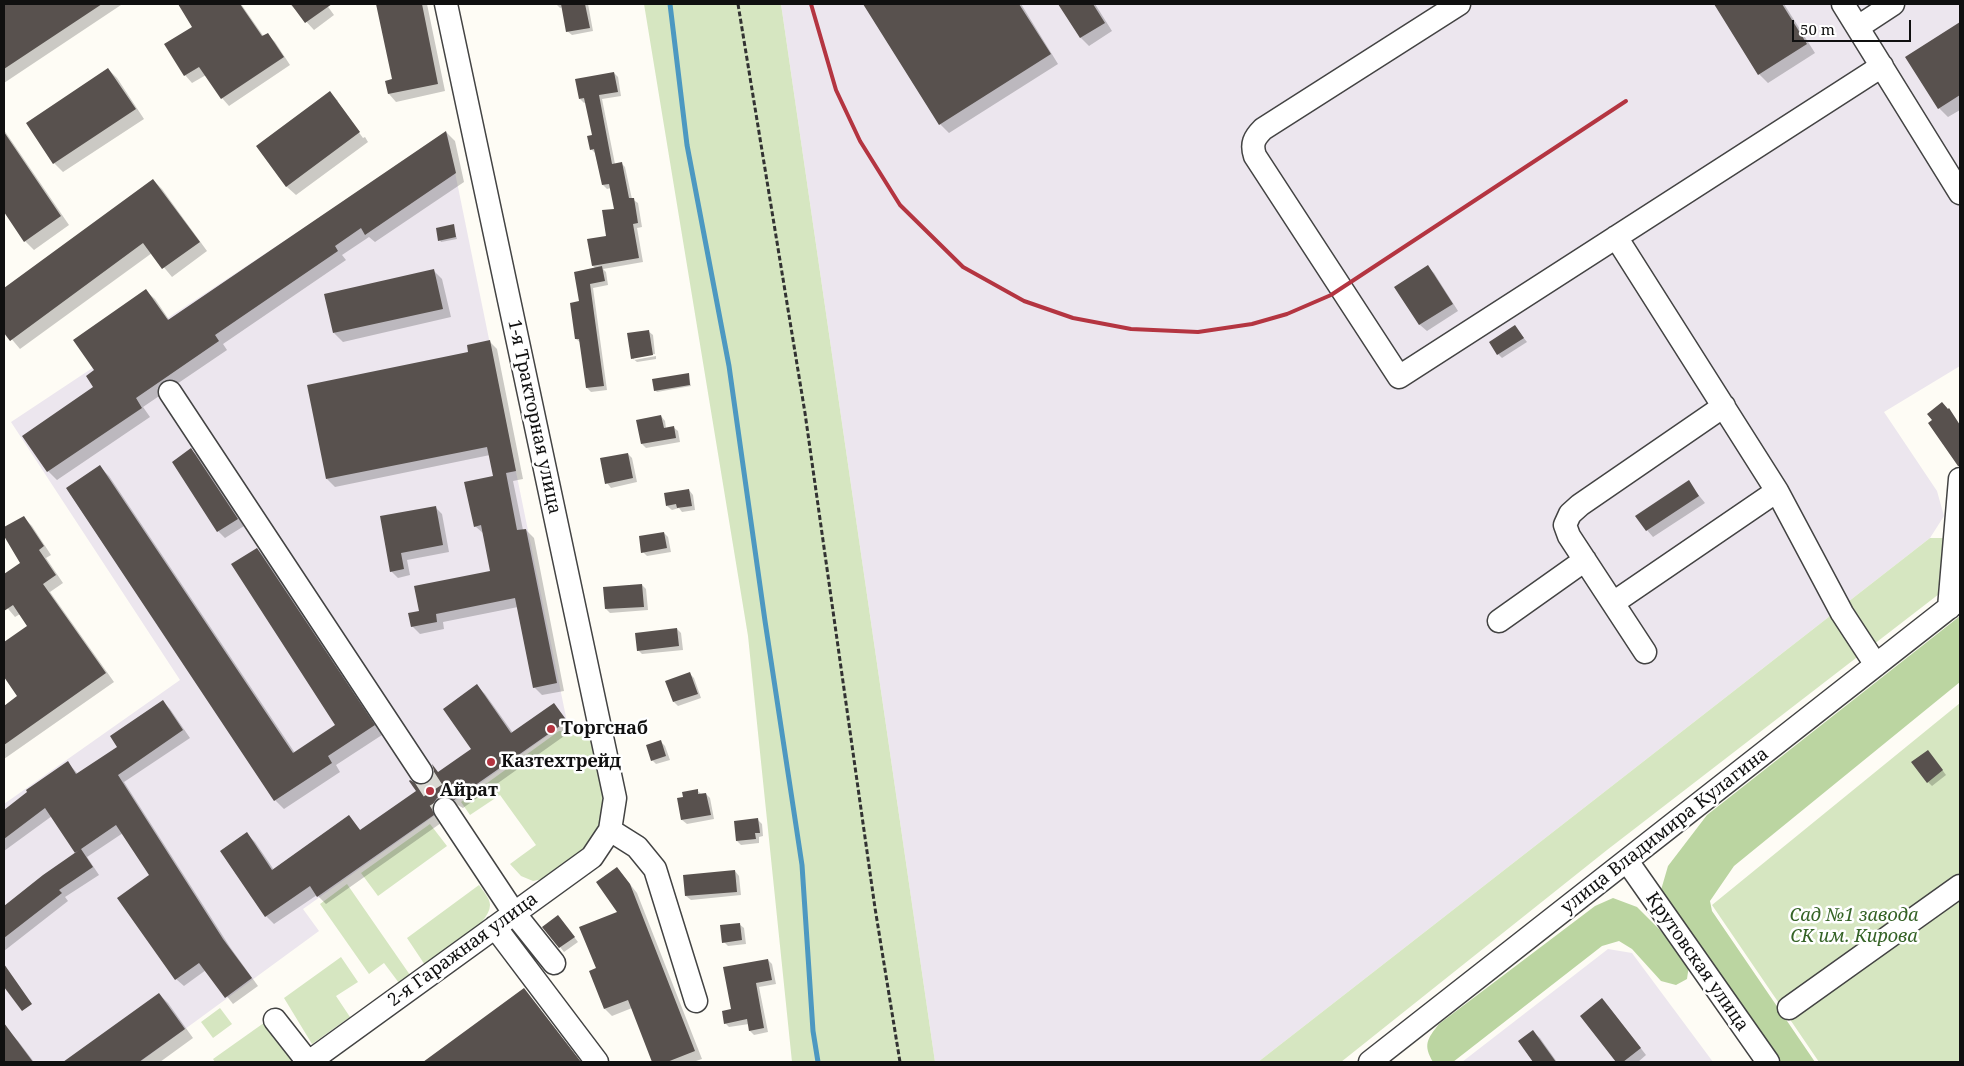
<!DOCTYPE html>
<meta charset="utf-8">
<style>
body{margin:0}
#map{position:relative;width:1964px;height:1066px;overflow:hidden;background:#fefcf5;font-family:"Noto Serif",serif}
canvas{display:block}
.frame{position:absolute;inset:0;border:5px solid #101010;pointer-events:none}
.scale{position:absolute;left:1792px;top:20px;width:119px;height:22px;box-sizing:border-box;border:2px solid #101010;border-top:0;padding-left:6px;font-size:15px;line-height:18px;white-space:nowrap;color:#101010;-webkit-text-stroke:4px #fff;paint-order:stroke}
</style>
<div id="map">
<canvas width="1964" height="1066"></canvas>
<div class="frame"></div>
<div class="scale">50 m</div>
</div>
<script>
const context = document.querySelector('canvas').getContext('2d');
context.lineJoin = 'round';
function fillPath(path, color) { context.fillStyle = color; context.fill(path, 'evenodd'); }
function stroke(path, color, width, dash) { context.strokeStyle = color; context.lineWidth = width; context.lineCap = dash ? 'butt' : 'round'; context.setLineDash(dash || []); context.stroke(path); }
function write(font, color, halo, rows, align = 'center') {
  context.font = font + ' "Noto Serif",serif'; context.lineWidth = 5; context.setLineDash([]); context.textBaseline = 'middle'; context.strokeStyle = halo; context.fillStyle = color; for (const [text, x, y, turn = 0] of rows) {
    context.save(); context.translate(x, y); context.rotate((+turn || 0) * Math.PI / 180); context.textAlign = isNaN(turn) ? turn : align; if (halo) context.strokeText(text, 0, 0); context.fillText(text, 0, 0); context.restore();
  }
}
const industrial = new Path2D(`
 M 781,4 L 1960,4 L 1960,366 L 1884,412 L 1937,491 L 1944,516 L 1930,538 L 1258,1062 L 935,1062 Z
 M 447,133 L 567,722 L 303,909 L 319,931 L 140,1062 L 4,1062 L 4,804 L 180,680 L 11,422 Z
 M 1608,949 L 1632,953 L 1713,1062 L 1462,1062 Z`);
const green = new Path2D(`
 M 644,4 L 781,4 L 935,1062 L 792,1062 L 748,636 Z
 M 1930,538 L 1944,538 L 1939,594 L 1607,850 L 1341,1062 L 1258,1062 Z
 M 1960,703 L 1960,1062 L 1819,1062 L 1712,905 Z
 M 559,731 L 594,733 L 605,809 L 595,839 L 570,861 L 543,879 L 533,881 L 521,876 L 510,864 L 536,845 L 500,795 L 470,815 L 461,802 Z
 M 430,824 L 447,846 L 378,896 L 361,873 Z
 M 347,884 L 410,975 L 399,983 L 384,963 L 369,974 L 320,904 Z
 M 479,885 C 483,891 490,898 490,905 C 490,926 441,953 425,965 L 407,938 Z
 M 341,957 L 358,982 L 336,996 L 350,1017 L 312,1044 L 284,998 Z
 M 220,1008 L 232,1024 L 213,1038 L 201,1022 Z
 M 268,1020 L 292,1061 L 290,1062 L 215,1062 L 213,1059 Z`);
const forest = new Path2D(`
 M 1960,616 L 1960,682 L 1734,866 L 1710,901 L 1712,911 L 1815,1062 L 1776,1062 L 1667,907 L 1661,890 L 1668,866 L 1707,815 Z
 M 1613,898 L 1637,907 L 1670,940 L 1689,965 L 1687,979 L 1676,985 L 1661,981 L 1632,949 L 1619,941 L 1602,946 L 1453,1062 L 1433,1062 C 1423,1045 1427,1039 1439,1024 L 1595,906 Z`);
const shadow = new Path2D(`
 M 4,4 L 120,4 L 121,5 L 4,83 Z
 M 179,4 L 241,4 L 264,37 L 267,34 L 275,42 L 290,65 L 229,106 L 222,98 L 206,75 L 192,83 L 185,75 L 193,28 Z
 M 290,4 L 326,4 L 334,15 L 314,30 Z
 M 377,4 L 427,4 L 445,91 L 396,102 L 389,94 L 393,80 Z
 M 556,4 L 588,4 L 593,31 L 572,35 L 567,31 L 563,7 L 560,8 Z
 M 864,4 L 1021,4 L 1058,64 L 949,133 L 940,124 Z
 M 1060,4 L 1095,4 L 1112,31 L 1089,46 L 1081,38 Z
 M 1715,4 L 1784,4 L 1815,53 L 1768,83 L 1759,74 Z
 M 1960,23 L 1960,110 L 1948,117 L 1939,108 L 1907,57 Z
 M 108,69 L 117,78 L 144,119 L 63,172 L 54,163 Z
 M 614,73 L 618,77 L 621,96 L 602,99 L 615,164 L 621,163 L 625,167 L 632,199 L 638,203 L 642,227 L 637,228 L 643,262 L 603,269 L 606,272 L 608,285 L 593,288 L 607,390 L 591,392 L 587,388 L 581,343 L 576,339 L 581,302 L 596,269 L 593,266 L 589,240 L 608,237 L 615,210 L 611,188 L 607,189 L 603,185 L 595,153 L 591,149 L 593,136 L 586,102 L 584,103 L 580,99 Z
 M 330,93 L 338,101 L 336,101 L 363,138 L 365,137 L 368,142 L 296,195 L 287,187 L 258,147 Z
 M 4,130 L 69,225 L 34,250 L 25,241 L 4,209 Z
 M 446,132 L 455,141 L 464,182 L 375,242 L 369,237 L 342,255 L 346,260 L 223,344 L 227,350 L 143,407 L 150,417 L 57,480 L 48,471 L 24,436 L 95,388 L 96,371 L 146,291 L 155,299 L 170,321 Z
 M 153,180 L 162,189 L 207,251 L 172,277 L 152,253 L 20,349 L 4,330 L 4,289 Z
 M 453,225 L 457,239 L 441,242 L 440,240 Z
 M 1428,267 L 1434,273 L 1458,311 L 1427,331 L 1420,325 L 1396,287 Z
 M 434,271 L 442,279 L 451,317 L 343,342 L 334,333 Z
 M 1515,327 L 1527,342 L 1502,358 L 1498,354 Z
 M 648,331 L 653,335 L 655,354 L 634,357 L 634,360 L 656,356 L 656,359 L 637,362 L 632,358 Z
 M 489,341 L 497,349 L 523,479 L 513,481 L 523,530 L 526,530 L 534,538 L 564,691 L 542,695 L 534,687 L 518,607 L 443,622 L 444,629 L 420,634 L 412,626 L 420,612 L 491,572 L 484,534 L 475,526 L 495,477 L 490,455 L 335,487 L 327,479 L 470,353 Z
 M 688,375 L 691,386 L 657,392 L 655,390 Z
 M 661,416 L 665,421 L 666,428 L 673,427 L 678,431 L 680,442 L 646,448 L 642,444 Z
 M 191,450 L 198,456 L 244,526 L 225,538 L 218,531 L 173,462 Z
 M 628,454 L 632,458 L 637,482 L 611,488 L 607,483 Z
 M 100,467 L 109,476 L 295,753 L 336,726 L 257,549 L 266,558 L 382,735 L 336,765 L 340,772 L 284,809 L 275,800 L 67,489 Z
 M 1688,482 L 1705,503 L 1653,537 L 1647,530 Z
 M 689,490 L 693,495 L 695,510 L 682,512 L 679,508 L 672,510 L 667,506 Z
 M 435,507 L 442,514 L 449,552 L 407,560 L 410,575 L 398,578 L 391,571 L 381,517 Z
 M 24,518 L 32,526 L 51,555 L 46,558 L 63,583 L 50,592 L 114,682 L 4,759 L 4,707 L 19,697 L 4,675 L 4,644 L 29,626 L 20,614 L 15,617 L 4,604 L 4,576 L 22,563 L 4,534 L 4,529 Z
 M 664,533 L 668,537 L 671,552 L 647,556 L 643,552 Z
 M 642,585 L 646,589 L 648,610 L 610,613 L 606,609 Z
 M 677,629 L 681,633 L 683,650 L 642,654 L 638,650 Z
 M 690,674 L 694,678 L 701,698 L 678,706 L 674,702 Z
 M 477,686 L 485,694 L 513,733 L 554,704 L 574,729 L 463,808 L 454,803 L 439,818 L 441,823 L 326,904 L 317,895 L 274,924 L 266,916 L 247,834 L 255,842 L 274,870 L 349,817 L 361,831 L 418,791 L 421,786 L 429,784 L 439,773 L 472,749 Z
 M 163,702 L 170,709 L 190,738 L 124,782 L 230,947 L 258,986 L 233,1004 L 206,970 L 184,986 L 176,979 L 150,875 L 123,833 L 87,857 L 99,875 L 65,897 L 68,901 L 4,951 L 4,908 L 44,876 L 77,853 L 52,816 L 4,851 L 4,811 L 68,763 L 78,774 L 119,747 Z
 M 661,742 L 665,746 L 670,760 L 656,764 L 652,760 Z
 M 1932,756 L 1946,775 L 1932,786 L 1928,782 Z
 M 697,790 L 702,795 L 706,794 L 710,798 L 714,819 L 687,824 L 682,820 L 684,798 Z
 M 757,819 L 762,824 L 763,836 L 759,837 L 759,843 L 741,845 L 737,841 Z
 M 617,868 L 637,893 L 702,1059 L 693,1062 L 654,1062 L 632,1008 L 612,1016 L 605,1009 L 598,969 L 619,912 Z
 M 735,871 L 739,876 L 741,895 L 691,900 L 686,896 Z
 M 562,921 L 578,942 L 564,952 L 544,927 Z
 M 739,924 L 744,928 L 746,944 L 728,946 L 724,942 Z
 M 768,960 L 772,964 L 776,984 L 759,987 L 768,1032 L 754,1035 L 750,1031 L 749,1024 L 729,1027 L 725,1023 L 732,1010 Z
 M 524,989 L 581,1062 L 425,1062 Z
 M 159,994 L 168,1003 L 193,1038 L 160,1062 L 65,1062 Z
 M 1608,1006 L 1646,1055 L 1638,1062 L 1618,1062 L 1582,1016 Z
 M 9,1032 L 18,1041 L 34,1062 L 4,1062 L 4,1036 Z
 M 1533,1032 L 1540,1038 L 1557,1062 L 1535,1062 L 1520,1042 Z`);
const stream = new Path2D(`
 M 670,4 L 687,145 L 729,366 L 765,621 L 802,865 L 813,1031 L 818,1062`);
const building = new Path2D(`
 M 4,4 L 102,4 L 4,69 Z
 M 178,4 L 240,4 L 262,36 L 268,33 L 284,57 L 221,99 L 199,67 L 184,76 L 164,44 L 192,27 Z
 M 291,4 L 332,4 L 305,23 Z
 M 376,4 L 422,4 L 438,84 L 388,94 L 385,81 L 392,79 Z
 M 561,4 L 585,4 L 590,28 L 566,32 Z
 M 863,4 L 1019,4 L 1051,54 L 939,125 Z
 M 1058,4 L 1093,4 L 1105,23 L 1080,38 Z
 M 1714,4 L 1782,4 L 1807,44 L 1758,75 Z
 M 1960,22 L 1960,95 L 1938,109 L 1905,57 Z
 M 108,68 L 136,109 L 53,164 L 26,123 Z
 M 614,72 L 618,92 L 599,95 L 612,164 L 622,162 L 629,198 L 634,198 L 638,223 L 633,224 L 639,258 L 592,266 L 587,239 L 606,236 L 602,210 L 614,209 L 609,184 L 602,185 L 594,149 L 590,150 L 587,136 L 592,135 L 584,98 L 579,99 L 575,79 Z
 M 330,91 L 360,132 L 286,187 L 256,146 Z
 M 446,131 L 456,173 L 365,235 L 361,228 L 335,246 L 338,251 L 215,335 L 219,341 L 136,398 L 142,408 L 47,472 L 22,436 L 93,387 L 86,376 L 94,370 L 73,340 L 146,289 L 168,320 Z
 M 4,132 L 61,216 L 24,242 L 4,212 Z
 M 153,179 L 200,242 L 162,269 L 143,243 L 10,341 L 4,333 L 4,288 Z
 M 454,224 L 456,237 L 438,241 L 436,228 Z
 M 1428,265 L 1453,304 L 1419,325 L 1394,287 Z
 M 602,266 L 605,281 L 590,284 L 604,386 L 586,388 L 579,339 L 575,339 L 570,303 L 579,301 L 574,272 Z
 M 434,269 L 443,309 L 333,333 L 324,294 Z
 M 1515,325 L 1524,338 L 1497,355 L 1489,342 Z
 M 649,330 L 653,355 L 631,359 L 627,333 Z
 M 490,340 L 516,471 L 506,473 L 517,530 L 526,529 L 557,683 L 533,688 L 515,598 L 436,614 L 437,622 L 411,627 L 408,613 L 419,611 L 414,586 L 490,571 L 481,525 L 474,527 L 464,482 L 493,476 L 487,447 L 326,479 L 307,385 L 468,352 L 467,345 Z
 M 689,373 L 690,385 L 654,391 L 652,379 Z
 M 1942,402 L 1948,409 L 1949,408 L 1960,425 L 1960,466 L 1958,466 L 1928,423 L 1932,420 L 1927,414 Z
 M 661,415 L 664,428 L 674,426 L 676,438 L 641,444 L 636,420 Z
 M 191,448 L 238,519 L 217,532 L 172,462 Z
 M 628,453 L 633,478 L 605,484 L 600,458 Z
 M 100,465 L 293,753 L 335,725 L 231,564 L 257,548 L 375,725 L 328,756 L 332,763 L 274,801 L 66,488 Z
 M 1689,480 L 1699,496 L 1646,531 L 1635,516 Z
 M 689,489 L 692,506 L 677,508 L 676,504 L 666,506 L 664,493 Z
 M 436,506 L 443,545 L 401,553 L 404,569 L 390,572 L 380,516 Z
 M 24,516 L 44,546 L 39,550 L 56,575 L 43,584 L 106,673 L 4,745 L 4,706 L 17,696 L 4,677 L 4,642 L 27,626 L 13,605 L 4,611 L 4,574 L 20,563 L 4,536 L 4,527 Z
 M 664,532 L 667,548 L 641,553 L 639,536 Z
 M 642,584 L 644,607 L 605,609 L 603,587 Z
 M 677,628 L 679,646 L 637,651 L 635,633 Z
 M 690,672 L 698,694 L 673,702 L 665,681 Z
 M 477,684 L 511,733 L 554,703 L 567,721 L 454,800 L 445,796 L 437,798 L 433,804 L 432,809 L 434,815 L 317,897 L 310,886 L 265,917 L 220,851 L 247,832 L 272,870 L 349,815 L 360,830 L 416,791 L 409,781 L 410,780 L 415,783 L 421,785 L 428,783 L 433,777 L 434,771 L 432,764 L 438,772 L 471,749 L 443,709 Z
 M 163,700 L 183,730 L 118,775 L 223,939 L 252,978 L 225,998 L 199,963 L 175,980 L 117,898 L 149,875 L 116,825 L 81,849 L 93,867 L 59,890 L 62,893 L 4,938 L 4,906 L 43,875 L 79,850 L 75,853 L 45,808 L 4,839 L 4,810 L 27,792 L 26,790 L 68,761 L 76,774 L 117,747 L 110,736 Z
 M 661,740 L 666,756 L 651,761 L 646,745 Z
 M 1928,750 L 1943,770 L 1927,783 L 1911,762 Z
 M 698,789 L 698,794 L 706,793 L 711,815 L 681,820 L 677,798 L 683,797 L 682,792 Z
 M 758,818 L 760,833 L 755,833 L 756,839 L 736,841 L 734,821 Z
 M 617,867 L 630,884 L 695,1051 L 667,1062 L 652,1062 L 628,1000 L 604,1009 L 589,971 L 596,968 L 579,927 L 617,912 L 596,882 Z
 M 735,870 L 737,892 L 685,896 L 683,875 Z
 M 558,915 L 575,937 L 559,948 L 542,927 Z
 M 740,923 L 742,940 L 722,943 L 720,925 Z
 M 768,959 L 772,980 L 756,983 L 764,1028 L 749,1031 L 747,1019 L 724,1024 L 722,1011 L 731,1009 L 723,967 Z
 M 4,964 L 32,1004 L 22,1011 L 4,987 Z
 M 524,988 L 581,1062 L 423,1062 Z
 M 159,993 L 185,1029 L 139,1062 L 63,1062 Z
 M 1602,998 L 1641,1048 L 1623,1062 L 1616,1062 L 1580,1016 Z
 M 4,1023 L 33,1062 L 4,1062 Z
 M 1533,1030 L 1556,1062 L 1533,1062 L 1518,1041 Z`);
const minorTunnel = new Path2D(`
 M 421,772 L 445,809`);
const path = new Path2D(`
 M 738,4 L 805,413 L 875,908 L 900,1062`);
const minor = new Path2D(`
 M 1459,4 L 1263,129 C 1254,138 1251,144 1255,156 L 1399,377 L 1882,66
 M 1843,4 L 1960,193
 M 1858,27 L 1893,4
 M 1616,237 L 1777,491 L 1842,613 L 1876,665
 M 170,392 L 421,772
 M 1613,603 L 1777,491
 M 1949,608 L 1960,479
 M 1499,621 L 1585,560
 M 1645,652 L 1569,536 L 1565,525 L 1570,514 L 1580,505 L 1724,406
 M 445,809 L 514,913 L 554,963
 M 610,830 L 637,847 L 655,869 L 696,1001
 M 1627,861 L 1768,1062
 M 495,927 L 597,1062
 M 1789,1008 L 1960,886
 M 275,1020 L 308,1062
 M 309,1062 L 592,857 L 610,830 L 615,798 L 446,4
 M 1370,1062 L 1960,599`);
const rail = new Path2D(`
 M 811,4 L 836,90 L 860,141 L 900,205 L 963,267 L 1024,301 L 1073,318 L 1131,329 L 1198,332 L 1252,324 L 1287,314 L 1331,295 L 1626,101`);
const markers = [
 [551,729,5,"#b43541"],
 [491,762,5,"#b43541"],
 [430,791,5,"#b43541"]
];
const streetNames = [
 ["1-я Тракторная улица",534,417,78],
 ["улица Владимира Кулагина",1665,831,-38],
 ["2-я Гаражная улица",463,950,-36],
 ["Крутовская улица",1697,962,55]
];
const poiNames = [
 ["Торгснаб",561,729],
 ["Казтехтрейд",501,762],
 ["Айрат",440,791]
];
const parkNames = [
 ["Сад №1 завода",1854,916],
 ["СК им. Кирова",1854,937]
];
fillPath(industrial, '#ece6ee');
fillPath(green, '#d6e6c1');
fillPath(forest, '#bbd5a1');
fillPath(shadow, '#0003');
stroke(stream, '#4c98c1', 5);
fillPath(building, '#58514e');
stroke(minorTunnel, '#dad9d3', 22, [22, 11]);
stroke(minor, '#434343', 25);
stroke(path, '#323232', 3, [5, 2.5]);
stroke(minor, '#fff', 22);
stroke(rail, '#b43541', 4);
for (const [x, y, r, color] of markers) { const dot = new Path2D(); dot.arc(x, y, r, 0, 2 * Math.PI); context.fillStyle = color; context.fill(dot); stroke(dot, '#fff', 2); }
write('18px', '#101010', '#fff', streetNames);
write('bold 18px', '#101010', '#fff', poiNames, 'left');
write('italic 18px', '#356326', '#fff', parkNames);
</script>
